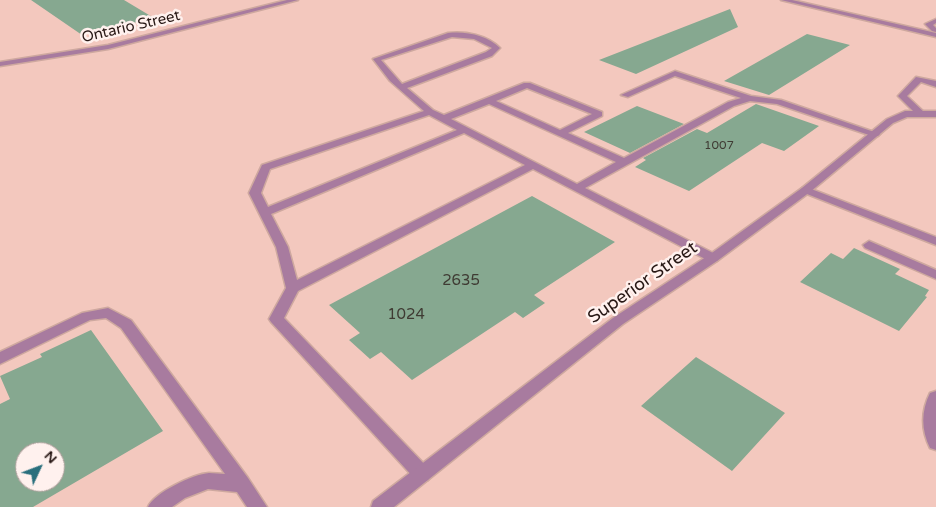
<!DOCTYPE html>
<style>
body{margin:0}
#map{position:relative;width:936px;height:507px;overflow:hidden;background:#f3c8be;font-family:"Varela Round",sans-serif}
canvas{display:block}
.north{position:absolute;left:15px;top:442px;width:50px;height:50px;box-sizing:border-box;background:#fff1ee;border:1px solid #a99a97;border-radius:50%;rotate:47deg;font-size:14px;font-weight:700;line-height:20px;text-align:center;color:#271714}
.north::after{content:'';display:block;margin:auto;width:18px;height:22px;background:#296f7d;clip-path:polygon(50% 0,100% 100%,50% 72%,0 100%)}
</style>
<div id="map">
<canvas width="936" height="507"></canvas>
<div class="north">N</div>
</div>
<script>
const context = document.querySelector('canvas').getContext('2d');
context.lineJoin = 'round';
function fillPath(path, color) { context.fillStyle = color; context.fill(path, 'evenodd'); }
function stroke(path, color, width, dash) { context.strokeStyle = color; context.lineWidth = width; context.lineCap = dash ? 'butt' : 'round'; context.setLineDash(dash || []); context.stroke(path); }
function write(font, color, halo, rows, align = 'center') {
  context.font = font + ' "Varela Round",sans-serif'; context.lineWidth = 5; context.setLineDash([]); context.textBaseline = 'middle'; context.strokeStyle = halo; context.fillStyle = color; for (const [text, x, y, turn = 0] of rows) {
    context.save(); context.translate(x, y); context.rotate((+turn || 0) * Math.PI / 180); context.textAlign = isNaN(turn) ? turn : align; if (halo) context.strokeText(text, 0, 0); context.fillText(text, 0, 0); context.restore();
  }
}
const building = new Path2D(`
 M 31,0 L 124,0 L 154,18 L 82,35 Z
 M 730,9 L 738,27 L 636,74 L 599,60 Z
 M 807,34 L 850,45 L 769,95 L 724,81 Z
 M 756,104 L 819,126 L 784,151 L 762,143 L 689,191 L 635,167 L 646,160 L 643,158 L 697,129 L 707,133 Z
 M 637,106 L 684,124 L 630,153 L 584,132 Z
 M 532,196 L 615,242 L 534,295 L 545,303 L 523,318 L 515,312 L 412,380 L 381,352 L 370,359 L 349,340 L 360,333 L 329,305 Z
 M 854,248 L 900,269 L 895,274 L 929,290 L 925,296 L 927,297 L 899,331 L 800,282 L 831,253 L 843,259 Z
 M 91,330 L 163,431 L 33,507 L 0,507 L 0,404 L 10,399 L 0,376 L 42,357 L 40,354 ZM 25,452 L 55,452 L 55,482 L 25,482 Z
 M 696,357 L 785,413 L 732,471 L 641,406 Z`);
const lane = new Path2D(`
 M 936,19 L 936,23 L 933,25 L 936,28 L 936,32 L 932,31 L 925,24 Z
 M 448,33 C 466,31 487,35 500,48 L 492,56 L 407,88 L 433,110 L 444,115 L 524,83 L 530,83 L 602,112 L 602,116 L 568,133 L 624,158 L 728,102 L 741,98 L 675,76 L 628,97 L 621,95 L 675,71 L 751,96 L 781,100 L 880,134 L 878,136 L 872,136 L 777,104 L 750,101 L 734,106 L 585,188 L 717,255 L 719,258 L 717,261 L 709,261 L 533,169 L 298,291 L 284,318 L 428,468 L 431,474 L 428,480 L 422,482 L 416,480 L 271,322 L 269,319 L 286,288 L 276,247 L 249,193 L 262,165 L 424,111 L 390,81 L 373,59 ZM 452,37 L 474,39 L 492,48 L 486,52 L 402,84 L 381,60 ZM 527,88 L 592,114 L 560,130 L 496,101 ZM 489,104 L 616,162 L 577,184 L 451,119 ZM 429,115 L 457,130 L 268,207 L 261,193 L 270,169 ZM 464,133 L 525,165 L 297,280 L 288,247 L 271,214 Z
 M 916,77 L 936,81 L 936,87 L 921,82 L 907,96 L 925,113 L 920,116 L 917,115 L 898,96 Z
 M 806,187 L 936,237 L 936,245 L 802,192 L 801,190 L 802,188 Z
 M 869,241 L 936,270 L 936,279 L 865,248 L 863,245 Z
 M 108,308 L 131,320 L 248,478 L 267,507 L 247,507 L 237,492 L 208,489 L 185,498 L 172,507 L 148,507 C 154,493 193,474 209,473 C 214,473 220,474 225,474 L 121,328 L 106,318 L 90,320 L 0,364 L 0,352 L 82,313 Z
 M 936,391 L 936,450 L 930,448 C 921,430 921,411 930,393 Z`);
const street = new Path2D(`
 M 287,0 L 298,0 L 108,49 L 0,66 L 0,62 L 108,45 Z
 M 781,0 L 792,0 L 936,33 L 936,37 Z
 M 905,111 L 936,111 L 936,117 L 907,117 L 893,123 L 810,192 L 717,261 L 623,324 L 394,507 L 371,507 L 373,501 L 613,318 L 709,255 L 802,188 L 887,119 Z`);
const farNumbernames = [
 ["1007",719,146]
];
const farStreetnames = [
 ["Ontario Street",131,27,-13]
];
const numberNames = [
 ["2635",461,281],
 ["1024",406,315]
];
const streetNames = [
 ["Superior Street",643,283,-35]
];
fillPath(building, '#86a890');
stroke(lane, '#cea89f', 3);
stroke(street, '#cea89f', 3);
fillPath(lane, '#a87b9f');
fillPath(street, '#a87b9f');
write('12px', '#3f3b33', null, farNumbernames);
write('15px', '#271714', '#fff1ee', farStreetnames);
write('15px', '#3f3b33', null, numberNames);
write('18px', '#271714', '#fff1ee', streetNames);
</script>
